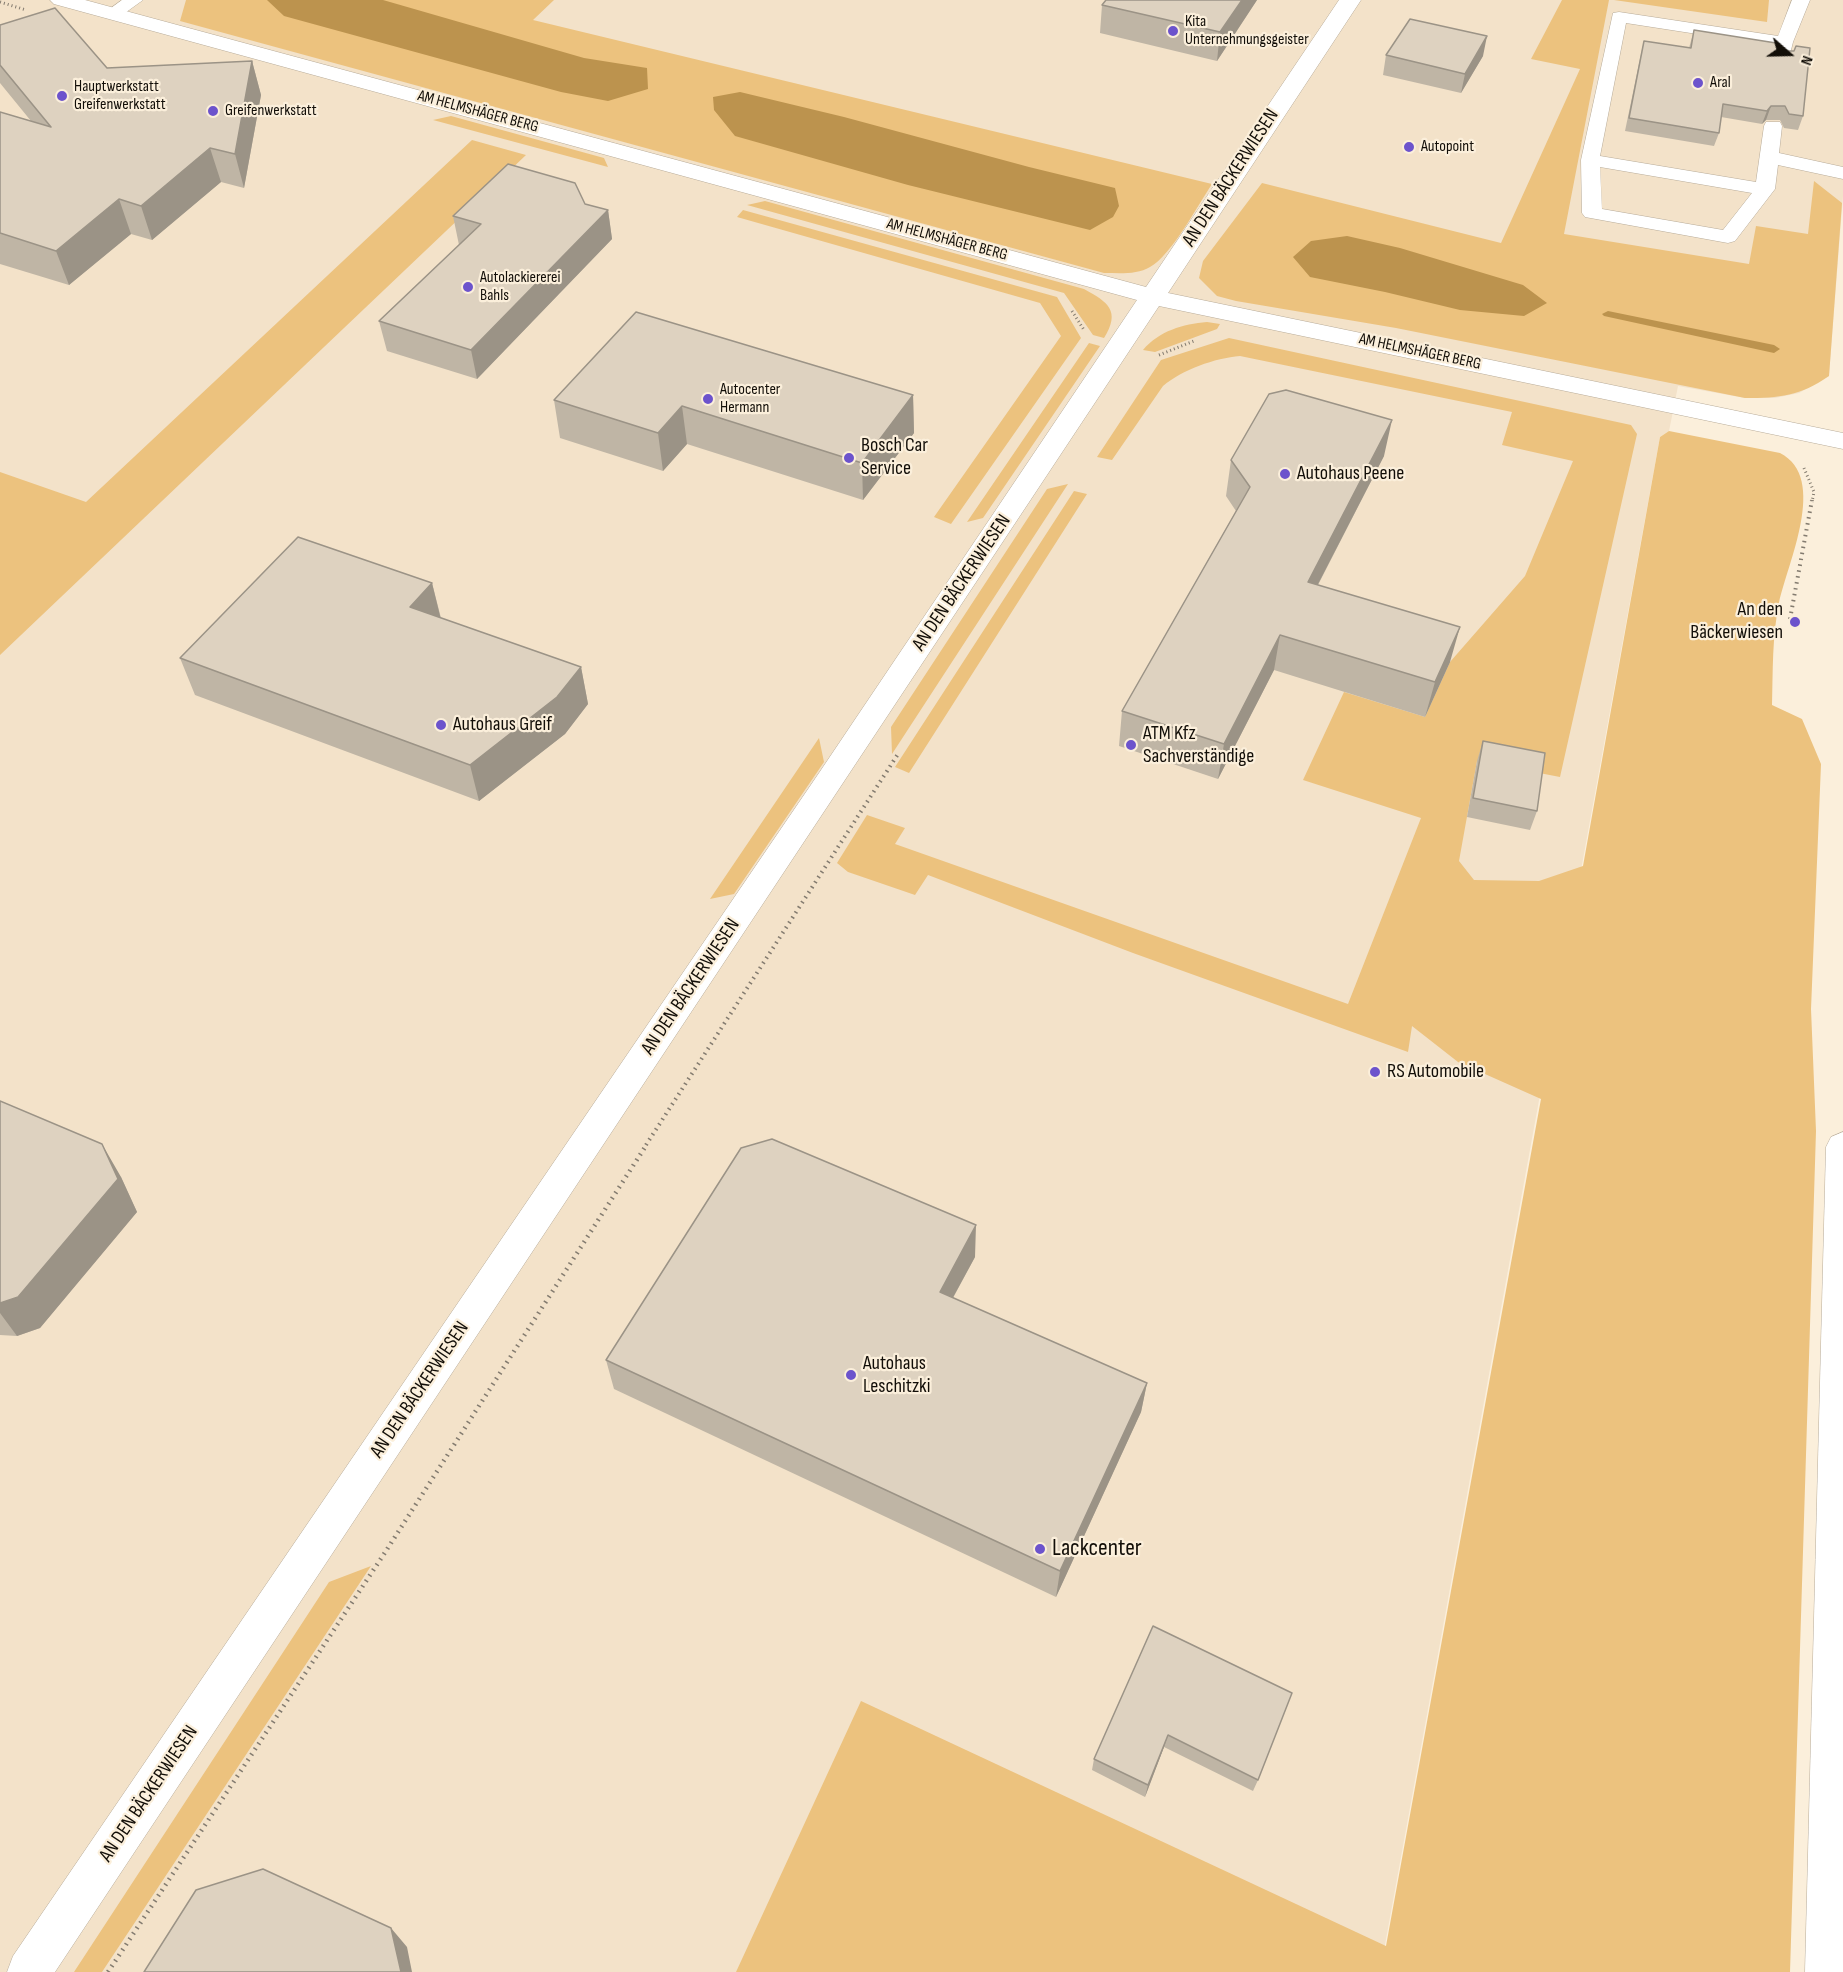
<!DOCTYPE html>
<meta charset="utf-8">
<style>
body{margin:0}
#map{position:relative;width:1843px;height:1972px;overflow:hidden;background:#fbefdb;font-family:"Sofia Sans Condensed",sans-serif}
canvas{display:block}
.north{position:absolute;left:1759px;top:24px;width:60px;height:60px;-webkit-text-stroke:4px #fbefdb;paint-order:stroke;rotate:110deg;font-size:16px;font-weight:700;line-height:24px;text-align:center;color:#120e08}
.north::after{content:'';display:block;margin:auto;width:21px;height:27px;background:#120e08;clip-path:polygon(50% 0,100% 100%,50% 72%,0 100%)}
</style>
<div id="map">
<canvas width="1843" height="1972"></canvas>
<div class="north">N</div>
</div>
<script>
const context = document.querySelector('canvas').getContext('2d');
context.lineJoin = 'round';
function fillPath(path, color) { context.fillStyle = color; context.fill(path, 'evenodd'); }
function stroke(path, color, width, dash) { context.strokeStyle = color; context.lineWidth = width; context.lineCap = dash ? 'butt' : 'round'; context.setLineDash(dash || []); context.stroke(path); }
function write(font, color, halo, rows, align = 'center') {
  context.font = font + ' "Sofia Sans Condensed",sans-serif'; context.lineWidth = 4.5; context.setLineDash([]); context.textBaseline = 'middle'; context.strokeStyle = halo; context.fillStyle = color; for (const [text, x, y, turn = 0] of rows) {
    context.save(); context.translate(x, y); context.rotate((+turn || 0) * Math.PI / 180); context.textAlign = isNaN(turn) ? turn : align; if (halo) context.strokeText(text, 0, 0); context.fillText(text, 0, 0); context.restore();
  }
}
const built = new Path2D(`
 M 0,0 L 1843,0 L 1843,196 L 1829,376 L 1799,393 L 1775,398 L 1745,398 L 1678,386 L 1669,431 L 1660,437 L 1380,1972 L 0,1972 Z`);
const green = new Path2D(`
 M 186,0 L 554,0 L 533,20 L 1212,184 C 1198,205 1171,256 1150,267 C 1137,275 1119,273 1104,273 L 180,21 Z
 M 1562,0 L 1609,0 L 1564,234 L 1749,264 L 1756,226 L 1808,234 L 1814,181 L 1842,203 L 1829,376 C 1800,396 1780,398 1745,398 L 1396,328 L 1236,301 L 1217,296 L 1199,278 L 1203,261 L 1262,183 L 1501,243 L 1580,69 L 1531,59 Z
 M 1614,0 L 1769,0 L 1767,22 Z
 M 451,116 L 604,158 L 608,167 L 433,120 Z
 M 472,140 L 526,155 L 0,655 L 0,472 L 86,502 Z
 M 765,201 L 1084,289 C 1108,302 1121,311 1104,338 L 1093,335 L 1064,293 L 747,205 Z
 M 743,210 L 1057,297 L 1081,338 L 951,524 L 934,517 L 1061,336 L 1040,303 L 737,217 Z
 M 1207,322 L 1220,324 L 1217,329 L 1155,352 L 1143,350 C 1159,331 1183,324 1207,322 Z
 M 1229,338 L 1631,425 L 1637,434 L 1560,777 L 1477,761 L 1459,861 L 1474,880 L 1539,881 L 1583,866 L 1660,437 L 1669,431 L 1780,453 C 1829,478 1787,564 1779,603 C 1772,637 1773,671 1772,705 L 1802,719 L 1821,764 L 1811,1009 L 1816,1131 L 1790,1972 L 736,1972 L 861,1701 L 1386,1946 L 1541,1099 L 1458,1062 L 1412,1026 L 1408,1052 L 1133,953 L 928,875 L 915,895 L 848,872 L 837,863 L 867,815 L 905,828 L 895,844 L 1348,1004 L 1421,818 L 1303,780 L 1344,692 L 1425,717 L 1450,662 L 1525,576 L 1573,461 L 1502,445 L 1512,412 L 1240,356 C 1215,358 1182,370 1163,386 L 1112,460 L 1097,457 L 1161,360 Z
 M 1089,343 L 1100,346 L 983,518 L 967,522 Z
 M 1068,484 L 892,754 L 891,727 L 1047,489 Z
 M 1074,491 L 1087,494 L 909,773 L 895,767 Z
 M 819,738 L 824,762 L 734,894 L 710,899 Z
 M 371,1566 L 102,1972 L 74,1972 L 329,1582 Z`);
const water = new Path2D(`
 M 267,0 L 383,0 L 584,58 L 647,68 L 648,89 L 608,101 L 561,92 L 284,16 Z
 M 740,92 L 844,117 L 1029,167 L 1115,188 L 1119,206 L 1113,217 L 1090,230 L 908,185 L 735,136 L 714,110 L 713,97 Z
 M 1347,236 L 1400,248 L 1523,285 L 1547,303 L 1524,316 L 1460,310 L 1385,292 L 1310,277 L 1293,257 L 1311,241 Z`);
const stream = new Path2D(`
 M 1608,311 L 1774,345 L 1780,349 L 1774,353 L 1604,316 L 1602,314 Z`);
const pathFar2 = new Path2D(`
 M 0,2 L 26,10
 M 1072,311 L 1084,330
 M 1159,355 L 1194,341
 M 1804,468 L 1814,492 L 1812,502`);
const pathFar1 = new Path2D(`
 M 1790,619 L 1812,500
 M 646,1145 L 898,754`);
const path = new Path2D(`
 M 108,1972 L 384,1554 L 647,1144`);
const lane = new Path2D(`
 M 122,0 L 143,0 L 118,18 L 106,18 L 103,14 Z
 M 1792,0 L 1810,0 L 1793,42 L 1788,62 L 1776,62 L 1773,58 L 1775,46 L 1626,23 L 1600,156 L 1756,182 L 1764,126 L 1766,122 L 1780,122 L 1782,126 L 1779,153 L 1843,167 L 1843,179 L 1778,165 L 1775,189 L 1735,241 L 1728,243 L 1585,217 L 1582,213 L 1581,160 L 1613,13 L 1619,12 L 1778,36 ZM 1600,167 L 1752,193 L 1723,230 L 1602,209 Z`);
const street = new Path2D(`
 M 50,0 L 85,0 L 1146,287 L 1339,0 L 1361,0 L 1168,293 L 1843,433 L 1843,449 L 1159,306 L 55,1972 L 7,1972 L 13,1956 L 819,773 L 1137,300 L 54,4 Z`);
const secondary = new Path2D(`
 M 1843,1132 L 1843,1972 L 1805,1972 L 1826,1147 L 1831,1137 Z`);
const wall = new Path2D(`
 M 1106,0 L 1257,0 L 1217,61 L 1100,33 L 1102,5 Z
 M 0,25 L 107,68 L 252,61 L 261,95 L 244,188 L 221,182 L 152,240 L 131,234 L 69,285 L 0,264 L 0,112 L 31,121 L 0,83 Z
 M 1694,30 L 1803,116 L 1798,130 L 1784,128 L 1780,120 L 1766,120 L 1762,124 L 1721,117 L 1719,133 L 1714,146 L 1625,131 L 1641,54 L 1644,41 L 1689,48 Z
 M 1386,55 L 1483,56 L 1461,93 L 1383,75 Z
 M 585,204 L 608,210 L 612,239 L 477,379 L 387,351 L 379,321 L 459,245 L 453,216 Z
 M 913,395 L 914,433 L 863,500 L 687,444 L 663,471 L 560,438 L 554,400 Z
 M 1384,456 L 1318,585 L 1450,662 L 1425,717 L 1274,670 L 1218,779 L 1119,746 L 1122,711 L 1236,511 L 1226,496 L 1231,460 Z
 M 432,583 L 441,618 L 581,667 L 588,704 L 565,734 L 479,801 L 195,695 L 180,658 Z
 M 1483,741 L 1537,811 L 1530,830 L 1467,817 L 1477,761 Z
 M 0,1101 L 121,1177 L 137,1212 L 40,1328 L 17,1336 L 0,1335 Z
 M 975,1257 L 953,1298 L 1147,1383 L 1141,1412 L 1056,1597 L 614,1389 L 606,1360 Z
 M 1153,1626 L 1258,1780 L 1253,1791 L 1164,1747 L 1145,1797 L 1092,1770 L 1094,1759 Z`);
const shadedWall = new Path2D(`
 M 1242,0 L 1257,0 L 1217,61 L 1220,32 Z
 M 1487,36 L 1483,56 L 1461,93 L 1465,74 Z
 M 252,61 L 261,95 L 244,188 L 235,154 Z
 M 1771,106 L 1766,120 L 1762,124 L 1767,111 Z
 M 210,148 L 221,182 L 152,240 L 141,206 Z
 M 119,199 L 131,234 L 69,285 L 56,251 Z
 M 608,210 L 612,239 L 477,379 L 471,350 Z
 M 913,395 L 914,433 L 863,500 L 862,463 Z
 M 682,406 L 687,444 L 663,471 L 658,433 Z
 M 1392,420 L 1384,456 L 1301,617 L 1308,582 Z
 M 432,583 L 441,620 L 410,607 Z
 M 1460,627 L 1450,662 L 1425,717 L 1435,682 Z
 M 1280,635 L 1274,670 L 1218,779 L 1224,744 Z
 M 581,667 L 588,704 L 565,734 L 479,801 L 470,765 Z
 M 102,1144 L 121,1177 L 137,1212 L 40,1328 L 17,1336 L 0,1313 L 0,1303 Z
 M 976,1225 L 975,1257 L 939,1323 L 940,1292 Z
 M 1147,1383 L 1141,1412 L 1056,1597 L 1060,1571 Z
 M 1168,1735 L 1164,1747 L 1145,1797 L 1148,1785 Z
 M 391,1928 L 407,1947 L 412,1972 L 401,1972 Z`);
const building = new Path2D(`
 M 1106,0 L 1242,0 L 1220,32 L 1102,5 Z
 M 55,8 L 107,68 L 252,61 L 235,154 L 210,148 L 141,206 L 119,199 L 56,251 L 0,233 L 0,112 L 51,127 L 0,65 L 0,25 Z
 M 1410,19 L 1487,36 L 1465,74 L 1386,55 Z
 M 1694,30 L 1776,43 L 1781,51 L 1794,51 L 1796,46 L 1810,48 L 1803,116 L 1789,114 L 1785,106 L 1771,106 L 1767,111 L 1723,104 L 1719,133 L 1629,118 L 1644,41 L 1691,48 Z
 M 508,164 L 575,183 L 585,204 L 608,210 L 471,350 L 379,321 L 481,224 L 453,216 Z
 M 636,312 L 913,395 L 862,463 L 682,406 L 658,433 L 554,400 Z
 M 1286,390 L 1392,420 L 1308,582 L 1460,627 L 1435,682 L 1280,635 L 1224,744 L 1122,711 L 1250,487 L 1231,460 L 1269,394 Z
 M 298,537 L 432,583 L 410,607 L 581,667 L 557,697 L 470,765 L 180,658 Z
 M 1483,741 L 1545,753 L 1537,811 L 1473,798 Z
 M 0,1101 L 102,1144 L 118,1179 L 18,1297 L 0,1303 Z
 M 772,1139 L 976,1225 L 940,1292 L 1147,1383 L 1060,1571 L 606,1360 L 741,1148 Z
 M 1153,1626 L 1292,1693 L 1258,1780 L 1168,1735 L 1148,1785 L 1094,1759 Z
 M 263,1869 L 391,1928 L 401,1972 L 144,1972 L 196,1890 Z`);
const markers = [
 [1173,31,6,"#6c53cc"],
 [1698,83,6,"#6c53cc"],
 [62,96,6,"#6c53cc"],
 [213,111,6,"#6c53cc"],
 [1409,147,6,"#6c53cc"],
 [468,287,6,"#6c53cc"],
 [708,399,6,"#6c53cc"],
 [849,458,6,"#6c53cc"],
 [1285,474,6,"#6c53cc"],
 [1795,622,6,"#6c53cc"],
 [441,725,6,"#6c53cc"],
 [1131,745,6,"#6c53cc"],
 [1375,1072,6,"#6c53cc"],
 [851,1375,6,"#6c53cc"],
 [1040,1549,6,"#6c53cc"]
];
const farPoinames = [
 ["Kita",1185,22],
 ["Unternehmungsgeister",1185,40],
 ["Aral",1710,83],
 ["Hauptwerkstatt",74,87],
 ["Greifenwerkstatt",74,105],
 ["Greifenwerkstatt",225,111],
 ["Autopoint",1421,147],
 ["Autolackiererei",480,278],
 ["Bahls",480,296],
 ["Autocenter",720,390],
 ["Hermann",720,408]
];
const farStreetnames = [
 ["AM HELMSHÄGER BERG",478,112,15],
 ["AM HELMSHÄGER BERG",947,240,15],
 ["AM HELMSHÄGER BERG",1420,352,12]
];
const streetNames = [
 ["AN DEN BÄCKERWIESEN",1231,178,-57],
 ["AN DEN BÄCKERWIESEN",962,583,-56],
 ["AN DEN BÄCKERWIESEN",691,987,-56],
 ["AN DEN BÄCKERWIESEN",420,1390,-56],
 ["AN DEN BÄCKERWIESEN",149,1794,-56]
];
const poiNames = [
 ["Bosch Car",861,446],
 ["Service",861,469],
 ["Autohaus Peene",1297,474],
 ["An den",1783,610,"right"],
 ["Bäckerwiesen",1783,633,"right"],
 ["Autohaus Greif",453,725],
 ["ATM Kfz",1143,734],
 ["Sachverständige",1143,757],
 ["RS Automobile",1387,1072],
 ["Autohaus",863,1364],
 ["Leschitzki",863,1387]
];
const nearPoinames = [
 ["Lackcenter",1052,1549]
];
fillPath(built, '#f3e2c9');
fillPath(green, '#ecc27e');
fillPath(water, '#bc934e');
fillPath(stream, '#bc934e');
stroke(lane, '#b8ac9a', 1);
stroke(street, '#b8ac9a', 1);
stroke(secondary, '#b8ac9a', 1);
stroke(pathFar2, '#837b6f', 3, [1, 3]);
stroke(pathFar1, '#837b6f', 4, [1.5, 4.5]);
stroke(path, '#837b6f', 4.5, [1.5, 5]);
fillPath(lane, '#fff');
fillPath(street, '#fff');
fillPath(secondary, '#fff');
fillPath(wall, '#bfb5a5');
fillPath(shadedWall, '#9b9386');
fillPath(building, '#ded2c0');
stroke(building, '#9b9386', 1.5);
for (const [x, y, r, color] of markers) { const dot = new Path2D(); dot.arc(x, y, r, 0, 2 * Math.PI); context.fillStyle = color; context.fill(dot); stroke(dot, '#fbefdb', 2); }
write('16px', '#120e08', '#fbefdb', farPoinames, 'left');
write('16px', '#120e08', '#fbefdb', farStreetnames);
write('20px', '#120e08', '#fbefdb', streetNames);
write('20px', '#120e08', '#fbefdb', poiNames, 'left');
write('24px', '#120e08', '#fbefdb', nearPoinames, 'left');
</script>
